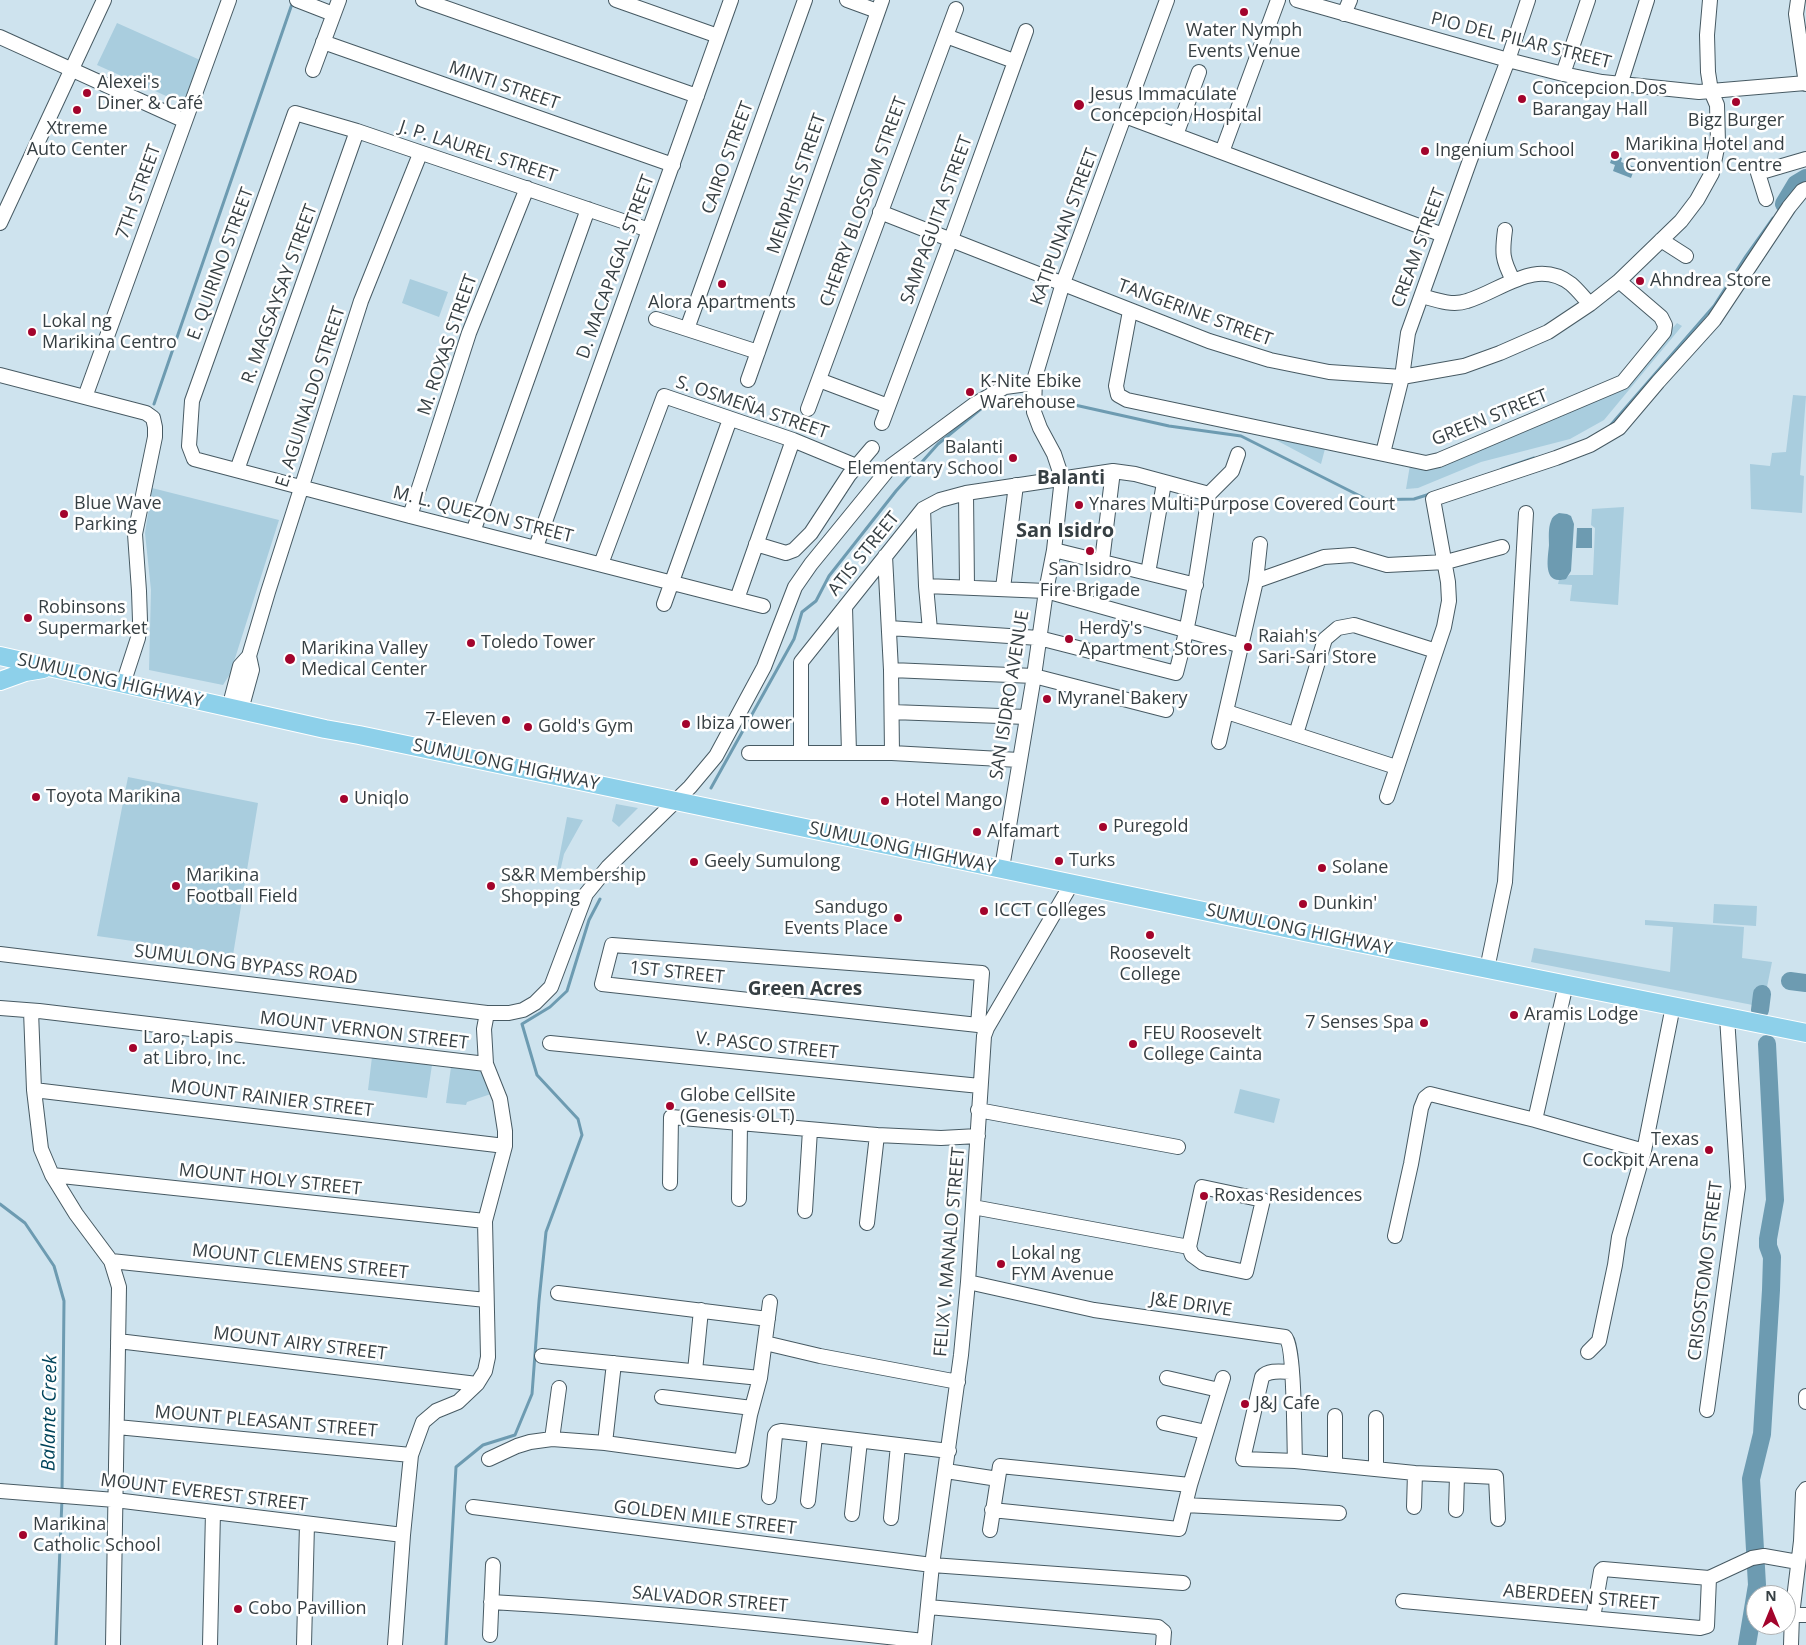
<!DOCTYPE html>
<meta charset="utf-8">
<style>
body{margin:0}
#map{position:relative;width:1806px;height:1645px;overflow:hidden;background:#cee3ee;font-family:"Open Sans",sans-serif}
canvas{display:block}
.north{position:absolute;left:1746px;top:1585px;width:50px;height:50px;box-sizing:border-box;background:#fff;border:1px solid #afb2b4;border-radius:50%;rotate:0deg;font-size:14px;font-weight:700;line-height:20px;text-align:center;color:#363f43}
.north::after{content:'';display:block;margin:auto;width:18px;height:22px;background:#a3042c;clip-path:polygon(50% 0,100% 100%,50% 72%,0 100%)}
</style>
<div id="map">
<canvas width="1806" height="1645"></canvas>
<div class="north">N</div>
</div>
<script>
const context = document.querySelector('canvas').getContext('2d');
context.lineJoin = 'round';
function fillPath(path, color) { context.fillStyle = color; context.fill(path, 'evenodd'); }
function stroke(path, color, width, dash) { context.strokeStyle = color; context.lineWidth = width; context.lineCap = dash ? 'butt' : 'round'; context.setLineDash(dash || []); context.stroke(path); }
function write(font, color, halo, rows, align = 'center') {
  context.font = font + ' "Open Sans",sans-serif'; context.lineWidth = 5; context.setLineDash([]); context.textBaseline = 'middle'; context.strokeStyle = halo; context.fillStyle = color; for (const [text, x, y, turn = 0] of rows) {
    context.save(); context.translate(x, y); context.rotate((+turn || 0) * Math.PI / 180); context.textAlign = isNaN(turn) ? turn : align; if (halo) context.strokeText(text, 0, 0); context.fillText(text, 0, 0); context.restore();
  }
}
const green = new Path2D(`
 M 117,23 L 200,60 L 184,104 L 97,65 Z
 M 410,279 L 448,292 L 439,317 L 402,303 Z
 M 1677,323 L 1682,326 L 1604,420 L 1570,439 L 1481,462 L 1418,488 L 1406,489 L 1410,465 L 1430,470 L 1624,385 Z
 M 1793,395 L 1806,396 L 1800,475 L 1804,476 L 1802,513 L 1751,509 L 1750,464 L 1770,466 L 1772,453 L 1786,452 Z
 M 1259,431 L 1326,445 L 1321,464 Z
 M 152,488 L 279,520 L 230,674 L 223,685 L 149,670 L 151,590 L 145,533 Z
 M 1624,507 L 1618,605 L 1570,601 L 1572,585 L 1558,584 L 1559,580 L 1562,580 L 1570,575 L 1593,575 L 1595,528 L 1591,525 L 1592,509 Z
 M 128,777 L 258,803 L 233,955 L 97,936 Z
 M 616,804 L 638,808 L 619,827 L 612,821 Z
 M 567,817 L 583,820 L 564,854 L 559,876 L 555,879 Z
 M 1714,904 L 1757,906 L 1756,926 L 1713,923 Z
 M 1645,920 L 1744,927 L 1742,958 L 1772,962 L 1763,1007 L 1531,962 L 1534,948 L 1670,972 L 1673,927 L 1645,925 Z
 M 372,1057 L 432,1065 L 427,1098 L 368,1090 Z
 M 451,1067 L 478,1069 L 482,1071 L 491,1094 L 467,1102 L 466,1105 L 446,1103 Z
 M 1240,1089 L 1280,1099 L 1274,1123 L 1234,1113 Z`);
const water = new Path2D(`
 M 1613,154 L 1622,158 L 1621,162 L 1635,167 L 1631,178 L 1613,171 L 1615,165 L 1610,163 Z
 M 1559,513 L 1567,514 L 1571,516 L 1574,524 L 1571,571 L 1566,579 C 1542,586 1548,558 1549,545 C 1549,538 1548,528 1551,521 C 1552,517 1555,515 1559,513 Z
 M 1577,528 L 1592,528 L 1592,548 L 1576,548 Z`);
const stream = new Path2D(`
 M 1039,397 L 1169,426 L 1241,436 L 1368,500 L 1414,499 L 1430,494
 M 154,404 L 293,1
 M 1609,427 L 1714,306 L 1746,256 L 1773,218
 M 1502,469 L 1534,458
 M 711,788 L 794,639 L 802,612 L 816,601 L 829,576 L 896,491 L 938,444 L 982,408 L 1009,399 L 1030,397
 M 0,1204 L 25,1223 L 54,1266 L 64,1301 L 62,1493
 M 56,1645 L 62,1499
 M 446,1645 L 456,1467 L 483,1445 L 515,1435 L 532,1394 L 539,1301 L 546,1232 L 582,1135 L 578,1119 L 537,1075 L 522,1024 L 550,1007 L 567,991 L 589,920 L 600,899`);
const river = new Path2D(`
 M 1784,204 L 1796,184 L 1806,178
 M 1790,981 L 1806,983
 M 1760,1010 L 1762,994
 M 1747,1645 L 1757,1585 L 1751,1479 L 1762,1434 L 1771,1290 L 1772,1257 L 1768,1246 L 1768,1239 L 1775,1200 L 1767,1044`);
const minor = new Path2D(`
 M 297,0 L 333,14
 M 423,0 L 697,96
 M 616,0 L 718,36
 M 847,0 L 877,11
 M 1297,0 L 1508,60 L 1563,74 L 1602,82 L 1699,92 L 1806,83
 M 1798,0 L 1796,14 L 1806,84
 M 1344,14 L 1350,0
 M 946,36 L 1014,61
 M 0,37 L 185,121
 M 323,42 L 673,165
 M 313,70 L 339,0
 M 1563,74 L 1588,0
 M 1620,85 L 1647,0
 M 1125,116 L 1443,235
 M 1176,135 L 1199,72
 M 1222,152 L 1278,0
 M 1766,199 L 1758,173 L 1806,159
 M 880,212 L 1209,341 L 1270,360 L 1329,372 L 1402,377 L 1464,366 L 1500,353 L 1548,332 L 1590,304 L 1619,281 L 1681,221 L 1697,200 L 1712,173 L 1718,143 L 1717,105 L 1711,91 L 1708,72 L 1707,35 L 1710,0
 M 0,223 L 104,0
 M 649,230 L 357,131 L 295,113 L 192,401 L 189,446 L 194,459 L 410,516 L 763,606
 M 1505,230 C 1502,253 1502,259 1513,280
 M 1661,240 L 1686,256
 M 1422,296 C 1436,300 1452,306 1467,301 C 1501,291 1536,257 1571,284 C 1578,290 1584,298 1590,304
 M 1130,311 L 1116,386 L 1118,395 L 1127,400 L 1426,463 L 1439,460 L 1623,382 L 1664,332 L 1665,325 L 1661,317 L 1619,281
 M 656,319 L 758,352
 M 687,329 L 805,0
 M 0,375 L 146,413 L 153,418 L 155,427 L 155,437 L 135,534 L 139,591 L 140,621 L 138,638 L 123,684
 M 748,380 L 882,0
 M 819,380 L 888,406
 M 85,397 L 229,0
 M 808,409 L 956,9
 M 882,423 L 951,239 L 1026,31
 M 1383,453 L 1402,377 L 1408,333 L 1470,160 L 1508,60 L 1528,0
 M 237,470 L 357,131
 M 966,493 L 967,587
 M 1209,494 L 1232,471 L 1238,454
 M 923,509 L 926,586 L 930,630
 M 410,516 L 469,333 L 527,188
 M 473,532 L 588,209
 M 756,544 L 786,553 L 794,550 L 811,533 L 849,475 L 872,448
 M 536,547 L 731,0
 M 1054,550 L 1196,585
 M 885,556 L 891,670 L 892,753
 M 1102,561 L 1113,471
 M 601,564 L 664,396 L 793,440 L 856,466
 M 1148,573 L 1164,483
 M 1256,581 L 1324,557 L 1353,555 L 1387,565 L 1446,562 L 1502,547
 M 926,586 L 1046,591 L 1242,646
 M 1003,588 L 1016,485
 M 737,599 L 793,440
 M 664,604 L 730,419
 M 845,607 L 849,753
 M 889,628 L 1039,638 L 1176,673 C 1192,614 1200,554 1209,494
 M 891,670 L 1034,676 L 1166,710
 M 229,708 L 240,666 L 249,656
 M 241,710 L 252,670 L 249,656 L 268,592 L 361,301 L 420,154
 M 892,712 L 1027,717
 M 1227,712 L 1396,767
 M 1296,734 L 1325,639 L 1338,628 L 1354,625 L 1436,651
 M 1219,742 L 1256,581 L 1260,544
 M 749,753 L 892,753 L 1019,760
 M 801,753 L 801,662 L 923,509 L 940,500 L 966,493 L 1113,471 L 1135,474 L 1209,494
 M 1387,797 L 1444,627 L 1449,601 L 1448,582 L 1433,499 L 1556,458 L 1590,445 L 1619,428 L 1658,382 L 1714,320 L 1789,207 L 1802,191 L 1806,189
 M 1002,868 L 1034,676 L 1046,591 L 1054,550 L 1062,478 L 1054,454 L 1040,428 L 1034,412 L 1035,377 L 1063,283 L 1167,0
 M 0,954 L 487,1013 L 509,1013 L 523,1010 L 535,1003 L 551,987 L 586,894 L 608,867 L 690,787 L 716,756 L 764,667 L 795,587 L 811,564 L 891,466 L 975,404 L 1005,387 L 1035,383
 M 1487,969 L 1505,882 L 1526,513
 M 0,1008 L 39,1011 L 486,1064
 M 31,1011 L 34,1090 L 41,1149 L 52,1175 L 76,1214 L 111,1261 L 119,1287 L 113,1645
 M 978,1025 L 982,973 L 612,945 L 602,984 L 978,1025 L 987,1028
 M 550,1043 L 980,1086
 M 34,1090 L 505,1146
 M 978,1110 L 1178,1147
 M 1535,1120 L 1566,984
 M 52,1175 L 485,1221
 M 670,1183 L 671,1117 L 877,1135 L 941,1138 L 978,1136
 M 1202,1187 L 1263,1200 L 1246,1272 L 1203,1263 L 1192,1255 L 1189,1247 Z
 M 739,1199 L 740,1123
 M 973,1207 L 1189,1247
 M 805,1211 L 810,1130
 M 867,1223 L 877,1135
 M 1395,1236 L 1411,1164 L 1421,1108 L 1425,1098 L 1430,1094 L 1535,1120 L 1644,1151
 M 111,1261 L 486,1300
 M 968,1282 L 1094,1310 L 1285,1337 C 1295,1345 1294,1443 1295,1461
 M 558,1293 L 768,1319
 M 118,1341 L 477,1384
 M 765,1343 L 820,1356 L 958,1382
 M 1588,1352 L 1599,1341 L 1615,1265 L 1619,1237 L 1644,1151 L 1673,1006
 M 542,1356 L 760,1378
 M 695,1371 L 701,1310
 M 1292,1372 C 1283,1372 1269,1369 1262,1377 L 1243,1459 L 1295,1461 L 1415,1473 L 1496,1477 L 1498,1519
 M 1167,1378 L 1219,1390
 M 1806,1396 L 1806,1402
 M 662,1397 L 752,1408
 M 1707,1410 L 1738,1187 L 1727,1017
 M 1164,1423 L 1206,1432
 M 117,1427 L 411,1455
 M 552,1439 L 559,1388
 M 605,1443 L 614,1363
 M 489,1459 L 517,1446 L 530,1442 L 552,1439 L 605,1443 L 738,1461 L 742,1460 L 750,1415 L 760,1378 L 770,1302
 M 1335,1465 L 1335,1416
 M 1376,1469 L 1376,1418
 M 946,1471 L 998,1479
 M 0,1491 L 115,1500 L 403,1535
 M 769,1497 L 775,1435 L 777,1432 L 781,1431 L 949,1451
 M 808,1501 L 815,1436
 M 1185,1505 L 1339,1513
 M 473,1507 L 932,1565 L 1183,1583
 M 1414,1507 L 1415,1473
 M 992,1510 L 1179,1529 L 1190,1485 L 1223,1378
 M 1456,1510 L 1457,1476
 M 852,1514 L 860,1441
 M 891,1518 L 898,1445
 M 990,1530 L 1000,1466 L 1190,1485
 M 1403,1601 L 1700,1628 L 1707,1626 L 1709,1578
 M 491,1602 C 636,1610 780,1625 924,1641
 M 928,1607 L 1158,1627 L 1164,1632 L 1163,1645
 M 1792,1615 L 1806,1615
 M 1593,1618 L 1601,1571 L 1603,1569 L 1709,1578 L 1752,1558 L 1764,1556 L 1798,1562
 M 490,1635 L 493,1565
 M 210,1645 L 213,1512
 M 304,1645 L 307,1524
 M 395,1645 L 403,1535 L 411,1455 L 423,1422 L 436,1411 L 458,1402 L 477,1384 L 485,1371 L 488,1357 L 485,1221 L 505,1146 L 505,1131 L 500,1099 L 486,1064 L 484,1029 L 487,1013
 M 924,1645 L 932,1565 L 961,1355 L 968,1282 L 984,1036 L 987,1028 L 1072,883
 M 1791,1645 L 1792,1615 L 1801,1541 L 1803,1493 L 1806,1489`);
const major = new Path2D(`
 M 0,656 L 325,729 L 359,735 L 1309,933 L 1806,1033
 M 0,681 L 25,672 L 43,669`);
const markers = [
 [1244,12,5,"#a3042c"],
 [87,93,5,"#a3042c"],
 [1522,99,5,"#a3042c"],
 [1736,102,5,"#a3042c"],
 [1079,105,6,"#a3042c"],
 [77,110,5,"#a3042c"],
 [1425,151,5,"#a3042c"],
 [1615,155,5,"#a3042c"],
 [1640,281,5,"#a3042c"],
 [722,284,5,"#a3042c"],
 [32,332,5,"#a3042c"],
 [970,392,5,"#a3042c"],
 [1013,458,5,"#a3042c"],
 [1079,505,5,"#a3042c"],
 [64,514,5,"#a3042c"],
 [1090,551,5,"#a3042c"],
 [28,618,5,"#a3042c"],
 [1069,639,5,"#a3042c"],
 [471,643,5,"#a3042c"],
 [1248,647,5,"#a3042c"],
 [290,659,6,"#a3042c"],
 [1047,699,5,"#a3042c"],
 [506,720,5,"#a3042c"],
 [686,724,5,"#a3042c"],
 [528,727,5,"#a3042c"],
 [36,797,5,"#a3042c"],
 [344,799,5,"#a3042c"],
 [885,801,5,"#a3042c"],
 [1103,827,5,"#a3042c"],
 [977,832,5,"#a3042c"],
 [1059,861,5,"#a3042c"],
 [694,862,5,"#a3042c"],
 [1322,868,5,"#a3042c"],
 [176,886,5,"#a3042c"],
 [491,886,5,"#a3042c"],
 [1303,904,5,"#a3042c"],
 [984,911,5,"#a3042c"],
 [898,918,5,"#a3042c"],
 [1150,935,5,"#a3042c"],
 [1514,1015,5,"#a3042c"],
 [1424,1023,5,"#a3042c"],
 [1133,1044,5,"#a3042c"],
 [133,1048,5,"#a3042c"],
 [670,1106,5,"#a3042c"],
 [1709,1150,5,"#a3042c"],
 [1204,1196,5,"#a3042c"],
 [1001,1264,5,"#a3042c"],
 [1245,1404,5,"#a3042c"],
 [23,1535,5,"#a3042c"],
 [238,1609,5,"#a3042c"]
];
const poiNames = [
 ["Water Nymph",1244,31,"center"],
 ["Events Venue",1244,52,"center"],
 ["Alexei's",97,83],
 ["Diner & Café",97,104],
 ["Concepcion Dos",1532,89],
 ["Barangay Hall",1532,110],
 ["Jesus Immaculate",1090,95],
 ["Concepcion Hospital",1090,116],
 ["Bigz Burger",1736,121,"center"],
 ["Xtreme",77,129,"center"],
 ["Auto Center",77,150,"center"],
 ["Marikina Hotel and",1625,145],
 ["Convention Centre",1625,166],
 ["Ingenium School",1435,151],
 ["Ahndrea Store",1650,281],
 ["Alora Apartments",722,303,"center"],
 ["Lokal ng",42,322],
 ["Marikina Centro",42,343],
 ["K-Nite Ebike",980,382],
 ["Warehouse",980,403],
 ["Balanti",1003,448,"right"],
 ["Elementary School",1003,469,"right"],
 ["Blue Wave",74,504],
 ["Parking",74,525],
 ["Ynares Multi-Purpose Covered Court",1089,505],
 ["San Isidro",1090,570,"center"],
 ["Fire Brigade",1090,591,"center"],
 ["Robinsons",38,608],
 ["Supermarket",38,629],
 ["Herdy's",1079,629],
 ["Apartment Stores",1079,650],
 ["Raiah's",1258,637],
 ["Sari-Sari Store",1258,658],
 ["Toledo Tower",481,643],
 ["Marikina Valley",301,649],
 ["Medical Center",301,670],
 ["Myranel Bakery",1057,699],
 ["7-Eleven",496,720,"right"],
 ["Ibiza Tower",696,724],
 ["Gold's Gym",538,727],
 ["Toyota Marikina",46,797],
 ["Uniqlo",354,799],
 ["Hotel Mango",895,801],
 ["Puregold",1113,827],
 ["Alfamart",987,832],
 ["Turks",1069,861],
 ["Geely Sumulong",704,862],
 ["Solane",1332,868],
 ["Marikina",186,876],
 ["Football Field",186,897],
 ["S&R Membership",501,876],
 ["Shopping",501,897],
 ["Dunkin'",1313,904],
 ["Sandugo",888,908,"right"],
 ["Events Place",888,929,"right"],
 ["ICCT Colleges",994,911],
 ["Roosevelt",1150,954,"center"],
 ["College",1150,975,"center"],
 ["Aramis Lodge",1524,1015],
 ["7 Senses Spa",1414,1023,"right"],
 ["FEU Roosevelt",1143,1034],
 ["College Cainta",1143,1055],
 ["Laro, Lapis",143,1038],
 ["at Libro, Inc.",143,1059],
 ["Globe CellSite",680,1096],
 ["(Genesis OLT)",680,1117],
 ["Texas",1699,1140,"right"],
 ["Cockpit Arena",1699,1161,"right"],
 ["Roxas Residences",1214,1196],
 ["Lokal ng",1011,1254],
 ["FYM Avenue",1011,1275],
 ["J&J Cafe",1255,1404],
 ["Marikina",33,1525],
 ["Catholic School",33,1546],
 ["Cobo Pavillion",248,1609]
];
const streetNames = [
 ["PIO DEL PILAR STREET",1521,41,14],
 ["MINTI STREET",504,86,19],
 ["J. P. LAUREL STREET",478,152,18],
 ["CAIRO STREET",728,158,-70],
 ["MEMPHIS STREET",797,184,-71],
 ["7TH STREET",139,192,-70],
 ["CHERRY BLOSSOM STREET",864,202,-70],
 ["SAMPAGUITA STREET",937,220,-70],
 ["KATIPUNAN STREET",1065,227,-70],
 ["CREAM STREET",1419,248,-70],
 ["E. QUIRINO STREET",221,264,-70],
 ["D. MACAPAGAL STREET",616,267,-70],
 ["R. MAGSAYSAY STREET",280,294,-70],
 ["TANGERINE STREET",1195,313,20],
 ["M. ROXAS STREET",448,345,-71],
 ["E. AGUINALDO STREET",311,397,-72],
 ["S. OSMEÑA STREET",752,408,19],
 ["GREEN STREET",1490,418,-22],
 ["M. L. QUEZON STREET",483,515,14],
 ["ATIS STREET",864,554,-51],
 ["SUMULONG HIGHWAY",110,681,13],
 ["SAN ISIDRO AVENUE",1010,695,-81],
 ["SUMULONG HIGHWAY",506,765,12],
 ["SUMULONG HIGHWAY",902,848,12],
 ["SUMULONG HIGHWAY",1299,930,12],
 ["SUMULONG BYPASS ROAD",246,965,7],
 ["1ST STREET",677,973,6],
 ["MOUNT VERNON STREET",364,1031,7],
 ["V. PASCO STREET",767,1046,6],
 ["MOUNT RAINIER STREET",272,1099,7],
 ["MOUNT HOLY STREET",270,1180,6],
 ["FELIX V. MANALO STREET",950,1252,-85],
 ["MOUNT CLEMENS STREET",300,1262,6],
 ["CRISOSTOMO STREET",1706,1271,-83],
 ["J&E DRIVE",1191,1305,8],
 ["MOUNT AIRY STREET",300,1344,7],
 ["MOUNT PLEASANT STREET",266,1422,5],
 ["MOUNT EVEREST STREET",204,1493,7],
 ["GOLDEN MILE STREET",705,1518,7],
 ["ABERDEEN STREET",1581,1598,5],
 ["SALVADOR STREET",710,1600,5]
];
const neighbourhoodNames = [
 ["Balanti",1071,479],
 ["Green Acres",805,990]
];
const waterNames = [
 ["Balante Creek",50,1413,-89]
];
const quarterNames = [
 ["San Isidro",1065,531]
];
fillPath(green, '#a9cdde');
fillPath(water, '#6d9bb1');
stroke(stream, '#6d9bb1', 3);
stroke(river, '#6d9bb1', 18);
stroke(minor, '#475a63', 16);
stroke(major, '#fff', 20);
stroke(minor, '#fff', 14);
stroke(major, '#8dd0ea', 18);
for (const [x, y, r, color] of markers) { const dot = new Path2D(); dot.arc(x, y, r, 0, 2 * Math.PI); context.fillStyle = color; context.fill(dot); stroke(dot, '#fff', 2); }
write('18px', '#363f43', '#fff', poiNames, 'left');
write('18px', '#363f43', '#fff', streetNames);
write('bold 19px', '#363f43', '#fff', neighbourhoodNames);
write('italic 19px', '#00445b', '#fff', waterNames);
write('bold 20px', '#363f43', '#fff', quarterNames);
</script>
